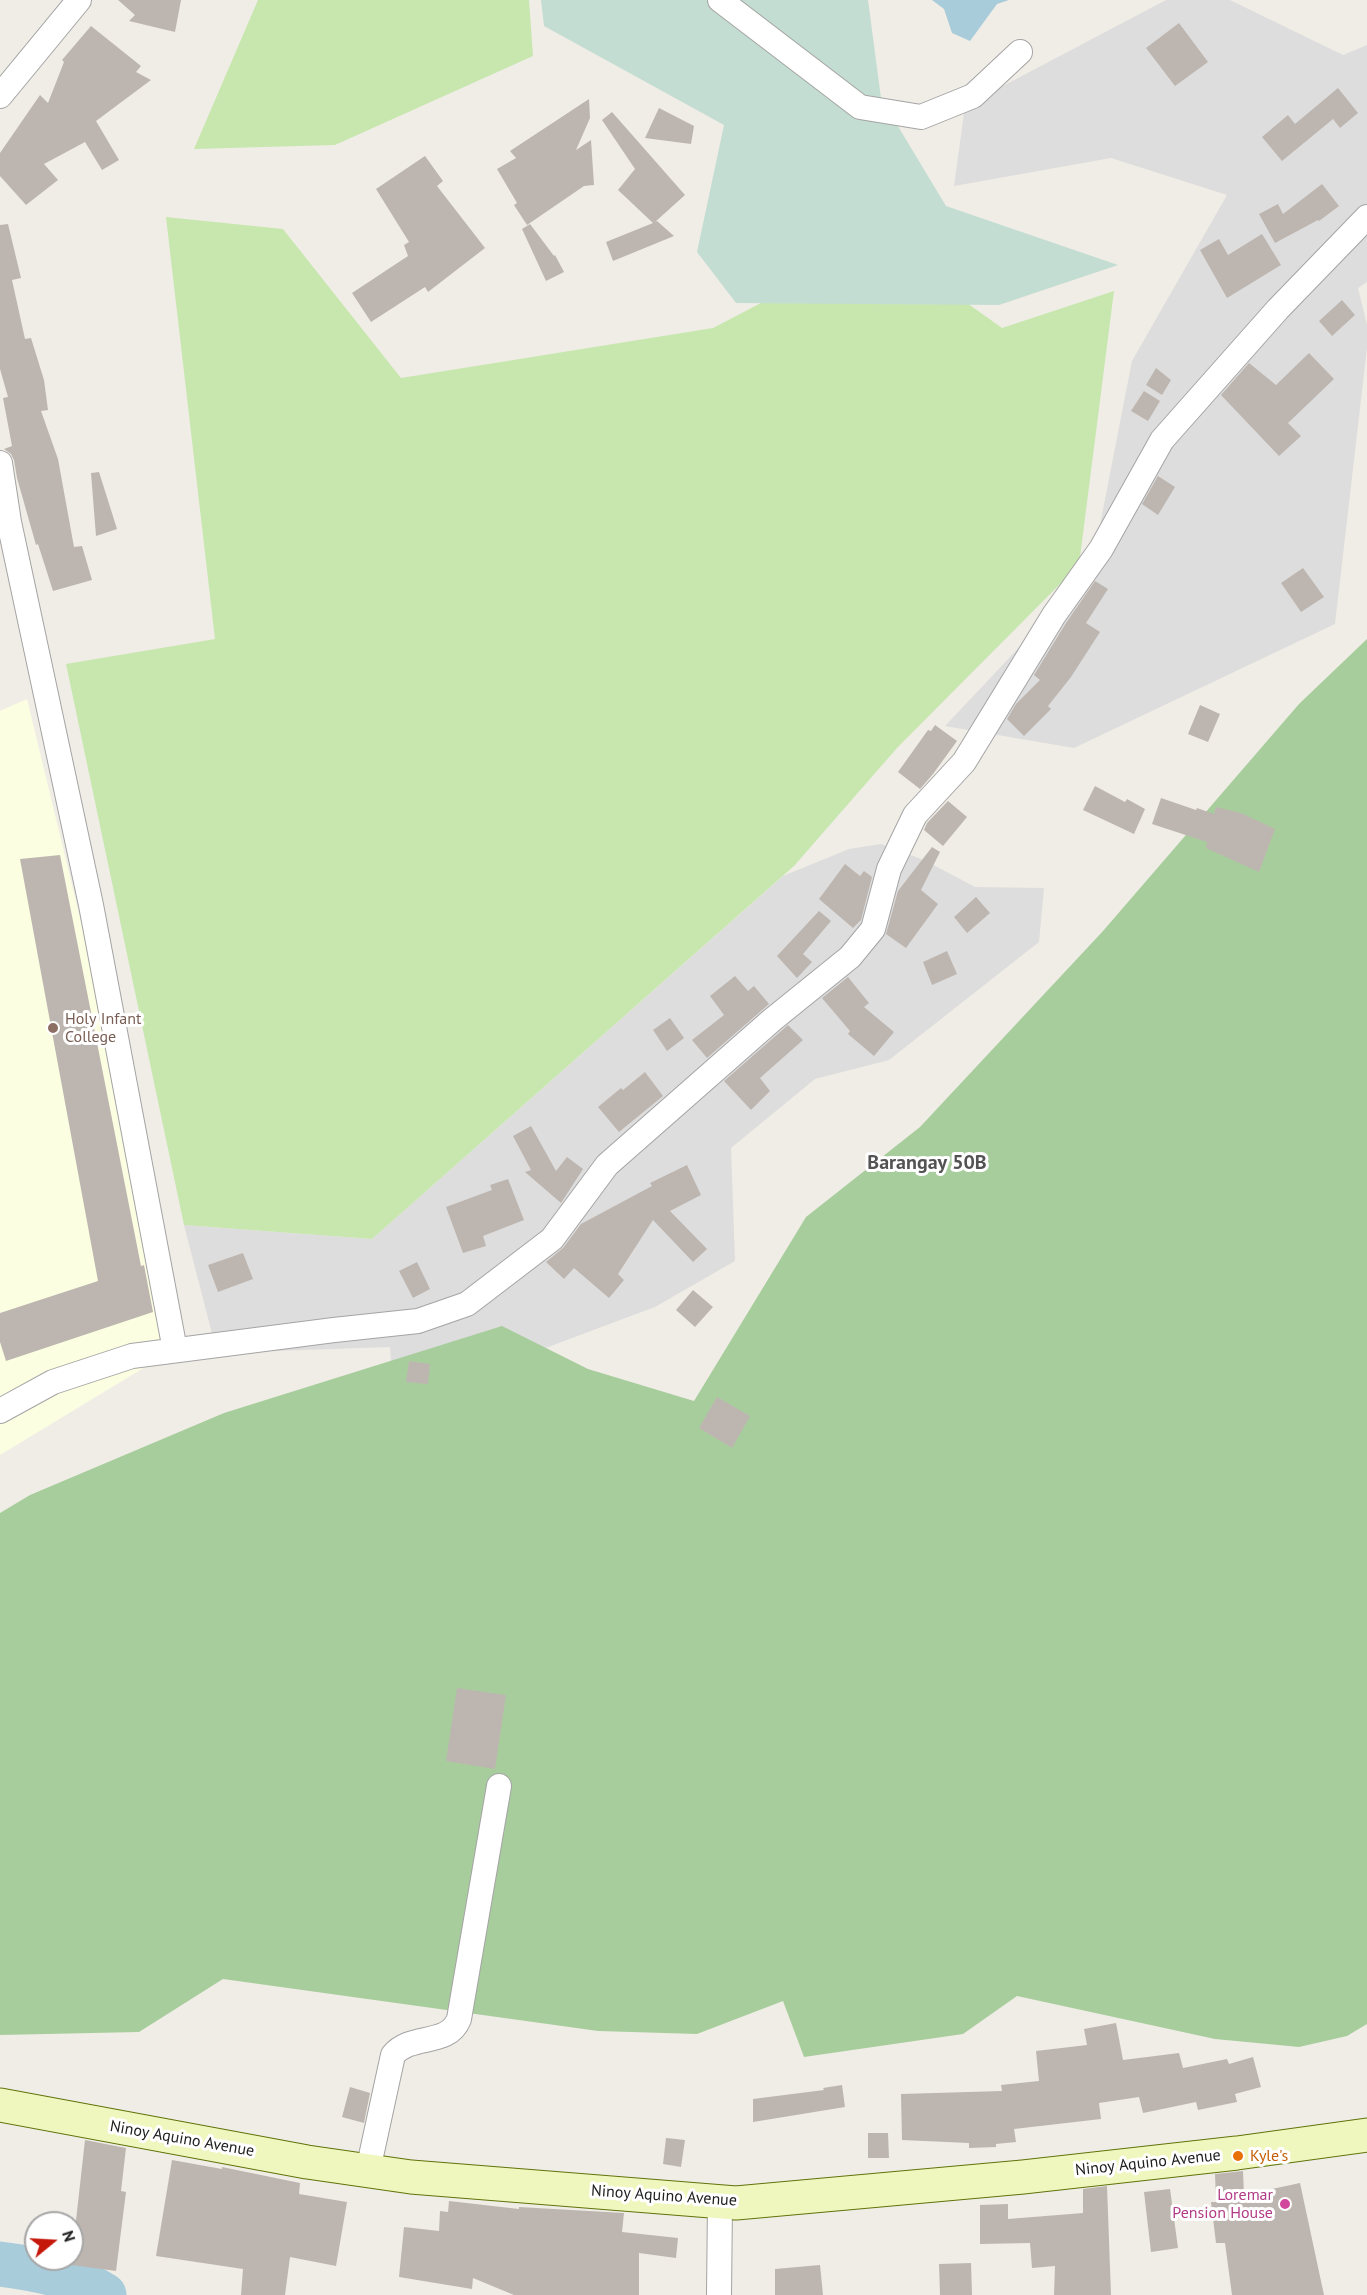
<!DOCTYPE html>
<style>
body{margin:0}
#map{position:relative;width:1367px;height:2295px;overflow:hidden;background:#f0ede6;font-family:"PT Sans",sans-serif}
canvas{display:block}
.north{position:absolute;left:24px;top:2211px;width:60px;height:60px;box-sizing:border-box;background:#fff;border:2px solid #a6a6a6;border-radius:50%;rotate:72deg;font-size:16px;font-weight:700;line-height:24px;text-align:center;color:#202020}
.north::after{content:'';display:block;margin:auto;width:21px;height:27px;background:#c5170a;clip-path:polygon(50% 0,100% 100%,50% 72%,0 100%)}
</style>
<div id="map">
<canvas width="1367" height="2295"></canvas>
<div class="north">N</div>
</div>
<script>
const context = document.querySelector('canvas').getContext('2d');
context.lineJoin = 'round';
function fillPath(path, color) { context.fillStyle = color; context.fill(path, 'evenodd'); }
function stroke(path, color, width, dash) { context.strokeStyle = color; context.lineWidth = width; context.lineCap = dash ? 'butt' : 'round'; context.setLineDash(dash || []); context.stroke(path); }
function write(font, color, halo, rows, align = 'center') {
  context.font = font + ' "PT Sans",sans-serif'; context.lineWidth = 6; context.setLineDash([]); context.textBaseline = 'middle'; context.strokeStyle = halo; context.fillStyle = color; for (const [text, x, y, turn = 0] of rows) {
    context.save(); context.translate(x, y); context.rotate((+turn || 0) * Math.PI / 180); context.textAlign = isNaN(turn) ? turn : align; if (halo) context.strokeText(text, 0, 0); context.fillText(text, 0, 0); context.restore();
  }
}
const residential = new Path2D(`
 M 1166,0 L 1230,0 L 1343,55 L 1367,45 L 1367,282 L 1358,288 L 1367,325 L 1367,348 L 1335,624 L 1074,748 L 945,726 L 1091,571 L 1132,361 L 1227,195 L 1111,158 L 954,186 L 965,106 Z
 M 881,844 L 924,860 L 975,887 L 1044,888 L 1039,942 L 889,1060 L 815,1079 L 731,1148 L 735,1261 L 655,1307 L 444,1386 L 393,1390 L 390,1347 L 217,1353 L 184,1225 L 372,1239 L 783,876 L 849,849 Z`);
const education = new Path2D(`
 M 27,699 L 183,1344 L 0,1455 L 0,711 Z`);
const grass = new Path2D(`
 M 258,0 L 529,0 L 533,56 L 335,145 L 194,149 Z
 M 166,217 L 283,229 L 401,378 L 713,328 L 880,241 L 1002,328 L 1114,291 L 1079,565 L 897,748 L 794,866 L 372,1239 L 184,1225 L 66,664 L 215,639 Z`);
const forest = new Path2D(`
 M 1367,639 L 1367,2024 L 1347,2036 L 1299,2047 L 1215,2039 L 1017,1996 L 963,2034 L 804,2057 L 783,2001 L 697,2034 L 598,2031 L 223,1979 L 139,2032 L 0,2035 L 0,1513 L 30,1495 L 224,1413 L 502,1326 L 588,1369 L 694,1401 L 806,1217 L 920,1127 L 1103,931 L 1299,704 Z`);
const wetland = new Path2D(`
 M 541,0 L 868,0 L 881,98 L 946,206 L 1118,265 L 999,305 L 736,303 L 697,252 L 724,125 L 544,26 Z`);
const water = new Path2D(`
 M 932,0 L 1009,0 L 997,4 L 970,41 L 952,33 L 944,9 Z`);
const river = new Path2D(`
 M 0,2264 C 34,2268 75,2276 104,2295`);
const building = new Path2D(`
 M 118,0 L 181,0 L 175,32 L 129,21 L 135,15 Z
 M 1179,23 L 1208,62 L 1175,86 L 1146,48 Z
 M 91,26 L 141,66 L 136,72 L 151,80 L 96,121 L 119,160 L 102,170 L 85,142 L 44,164 L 58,180 L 26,205 L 0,176 L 0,153 L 40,95 L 48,103 L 64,62 L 62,60 Z
 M 1338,88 L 1358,113 L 1340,128 L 1333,119 L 1282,161 L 1262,137 L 1288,115 L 1295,124 Z
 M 589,99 L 590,118 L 576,150 L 591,140 L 594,185 L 584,186 L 527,225 L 514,205 L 517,203 L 497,169 L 516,158 L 510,151 Z
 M 659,108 L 694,126 L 691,144 L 645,138 Z
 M 612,112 L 685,195 L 655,222 L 657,221 L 674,236 L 613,261 L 606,242 L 653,223 L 618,190 L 635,169 L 602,120 Z
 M 425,156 L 443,181 L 437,186 L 485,248 L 428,292 L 425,287 L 371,322 L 352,293 L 408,256 L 404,245 L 409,242 L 376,189 Z
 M 1322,184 L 1339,206 L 1319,221 L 1318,220 L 1275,243 L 1259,214 L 1278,204 L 1283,214 Z
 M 8,224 L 21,278 L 12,280 L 25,339 L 31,338 L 44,380 L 48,410 L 41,411 L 58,459 L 74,547 L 82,546 L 92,580 L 53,591 L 38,544 L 36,545 L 17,478 L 14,460 L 11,454 L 4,449 L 12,446 L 3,398 L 8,397 L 0,369 L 0,225 Z
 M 530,224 L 554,256 L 555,255 L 564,272 L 546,281 L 522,229 Z
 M 1262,234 L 1281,265 L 1227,298 L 1200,250 L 1219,239 L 1228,255 Z
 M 1342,300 L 1355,315 L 1332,336 L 1319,321 Z
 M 1309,353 L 1334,379 L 1288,423 L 1301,436 L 1279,456 L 1221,395 L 1249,363 L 1276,385 Z
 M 1156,368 L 1171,380 L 1162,395 L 1146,385 Z
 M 1144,391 L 1160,401 L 1148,421 L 1131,411 Z
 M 99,472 L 117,529 L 96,536 L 91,473 Z
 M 1158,476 L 1175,487 L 1158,515 L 1142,504 Z
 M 1303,568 L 1324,597 L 1301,612 L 1281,583 Z
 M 1095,581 L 1108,589 L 1086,623 L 1100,632 L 1071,677 L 1048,706 L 1051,709 L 1024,736 L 1007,719 L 1016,704 L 1040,680 L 1034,675 L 1066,623 Z
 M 1200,705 L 1220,714 L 1208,742 L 1188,734 Z
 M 935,725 L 957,741 L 933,774 L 920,789 L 898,772 L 928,730 L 931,731 Z
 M 1095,786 L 1125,802 L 1127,799 L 1145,809 L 1134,834 L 1083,810 Z
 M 1161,798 L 1196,810 L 1197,808 L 1214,814 L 1216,807 L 1241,813 L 1275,829 L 1259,872 L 1206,848 L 1207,842 L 1152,824 Z
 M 948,801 L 967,817 L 943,846 L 924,830 L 927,823 Z
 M 932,847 L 940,852 L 921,890 L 938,904 L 906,948 L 886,934 L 898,891 Z
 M 60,855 L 141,1266 L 144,1265 L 153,1312 L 6,1361 L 0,1342 L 0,1313 L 98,1281 L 20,859 Z
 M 845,864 L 860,876 L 864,871 L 872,877 L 861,920 L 853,928 L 819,899 Z
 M 976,897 L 990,913 L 967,933 L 954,917 Z
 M 819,911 L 831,921 L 803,954 L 812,962 L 797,978 L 777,956 Z
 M 947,951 L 957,974 L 932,985 L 923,962 Z
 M 735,976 L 748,991 L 754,986 L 769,1004 L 707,1058 L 692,1040 L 724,1015 L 710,996 Z
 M 848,977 L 869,1003 L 864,1007 L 894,1032 L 874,1056 L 848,1034 L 850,1031 L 822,998 Z
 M 670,1018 L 684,1038 L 667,1051 L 653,1030 Z
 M 788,1025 L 803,1040 L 760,1078 L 770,1091 L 751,1110 L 724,1081 Z
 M 645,1072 L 663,1096 L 619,1132 L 598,1107 L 621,1088 L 623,1090 Z
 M 531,1126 L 556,1171 L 567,1157 L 583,1169 L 561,1203 L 525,1172 L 531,1170 L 513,1136 Z
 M 687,1165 L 701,1195 L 670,1211 L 707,1249 L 693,1262 L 653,1220 L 618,1274 L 624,1280 L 609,1298 L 574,1268 L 564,1279 L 546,1262 L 563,1248 L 581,1224 L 652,1186 L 650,1183 Z
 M 508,1179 L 524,1220 L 483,1236 L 486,1246 L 463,1253 L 446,1207 L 492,1190 L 490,1185 Z
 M 243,1253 L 253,1279 L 218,1292 L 208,1265 Z
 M 417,1262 L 430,1289 L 413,1298 L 399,1271 Z
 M 693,1290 L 713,1307 L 695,1327 L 676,1310 Z
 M 409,1361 L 430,1364 L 428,1384 L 406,1382 Z
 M 717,1397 L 750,1416 L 732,1448 L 699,1428 Z
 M 457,1688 L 506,1695 L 495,1769 L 446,1761 Z
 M 1116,2023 L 1123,2060 L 1179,2053 L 1183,2068 L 1227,2059 L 1229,2064 L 1253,2057 L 1261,2087 L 1235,2094 L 1237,2102 L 1198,2110 L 1196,2102 L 1143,2113 L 1139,2097 L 1099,2103 L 1101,2119 L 1014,2129 L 1016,2142 L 996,2144 L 996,2147 L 969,2148 L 969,2143 L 902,2140 L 901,2094 L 1002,2091 L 1001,2085 L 1039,2081 L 1036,2051 L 1087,2045 L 1084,2029 Z
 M 842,2085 L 845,2107 L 753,2122 L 753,2099 L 824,2090 L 823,2088 Z
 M 350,2087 L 370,2093 L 364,2123 L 342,2117 Z
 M 868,2133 L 888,2133 L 889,2158 L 868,2158 Z
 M 666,2138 L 685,2140 L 681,2167 L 663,2164 Z
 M 85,2140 L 126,2148 L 121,2191 L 126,2192 L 116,2271 L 71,2265 Z
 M 172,2160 L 222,2169 L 222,2167 L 300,2183 L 299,2194 L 347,2202 L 336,2266 L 290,2257 L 285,2295 L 241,2295 L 243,2269 L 156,2256 Z
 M 1243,2171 L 1244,2195 L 1300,2183 L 1324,2295 L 1232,2295 L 1225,2243 L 1216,2243 L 1211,2202 L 1216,2202 L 1215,2174 Z
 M 1107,2186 L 1111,2295 L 1054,2295 L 1055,2266 L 1032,2268 L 1030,2243 L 980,2244 L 980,2205 L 1008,2204 L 1008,2219 L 1083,2213 L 1083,2189 Z
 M 1170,2189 L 1178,2248 L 1151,2252 L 1144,2192 Z
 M 449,2201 L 519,2209 L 519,2207 L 624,2213 L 622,2232 L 678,2238 L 676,2258 L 639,2253 L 639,2295 L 514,2295 L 473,2278 L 472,2289 L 399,2277 L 404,2227 L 439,2231 L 440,2211 L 448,2212 Z
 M 971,2263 L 972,2295 L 940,2295 L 939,2264 Z
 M 820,2265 L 823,2295 L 775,2295 L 775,2269 Z`);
const minor = new Path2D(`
 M 720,0 L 860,107 L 921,117 L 973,96 L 1020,52
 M 0,96 L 79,0
 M 0,463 L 9,522 L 91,905 L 175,1350
 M 0,1411 L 53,1382 L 132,1356 L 334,1330 L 418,1321 L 467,1304 L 552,1239 L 607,1165 L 772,1020 L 850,957 L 873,929 L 889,869 L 915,815 L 964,762 L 1054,615 L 1101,549 L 1162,440 L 1278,309 L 1367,217
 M 368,2170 L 393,2055 C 411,2033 448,2047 459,2019 L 499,1786
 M 719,2295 L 720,2202`);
const secondary = new Path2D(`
 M 0,2105 L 307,2162 L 411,2177 L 736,2203 L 1023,2177 L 1237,2153 L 1367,2135`);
const markers = [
 [53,1028,6,"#8d6e63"],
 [1238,2156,6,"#e8710a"],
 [1285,2204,6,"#d1479c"]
];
const educationNames = [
 ["Holy Infant",65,1019],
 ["College",65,1037]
];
const streetNames = [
 ["Ninoy Aquino Avenue",182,2139,10],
 ["Ninoy Aquino Avenue",1148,2163,-6],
 ["Ninoy Aquino Avenue",664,2196,4]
];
const foodNames = [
 ["Kyle's",1250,2156]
];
const hotelNames = [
 ["Loremar",1273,2195],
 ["Pension House",1273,2213]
];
const quarterNames = [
 ["Barangay 50B",927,1163]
];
fillPath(residential, '#dedddd');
fillPath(education, '#fcfee2');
fillPath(grass, '#c7e7af');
fillPath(forest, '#a8cd9d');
fillPath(wetland, '#c4ddd3');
fillPath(water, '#a9ccdb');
stroke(river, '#a9ccdb', 45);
fillPath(building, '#bdb6b0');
stroke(minor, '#a4a4a4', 26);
stroke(secondary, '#60730a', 35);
stroke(minor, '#fff', 24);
stroke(secondary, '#f0f7be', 33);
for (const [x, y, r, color] of markers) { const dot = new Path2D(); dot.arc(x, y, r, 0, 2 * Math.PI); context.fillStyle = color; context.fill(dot); stroke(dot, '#fff', 2); }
write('16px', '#785e54', '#fff', educationNames, 'left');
write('16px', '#202020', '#fff', streetNames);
write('16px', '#c56008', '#fff', foodNames, 'left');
write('16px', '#b23c85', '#fff', hotelNames, 'right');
write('bold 20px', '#535353', '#fff', quarterNames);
</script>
